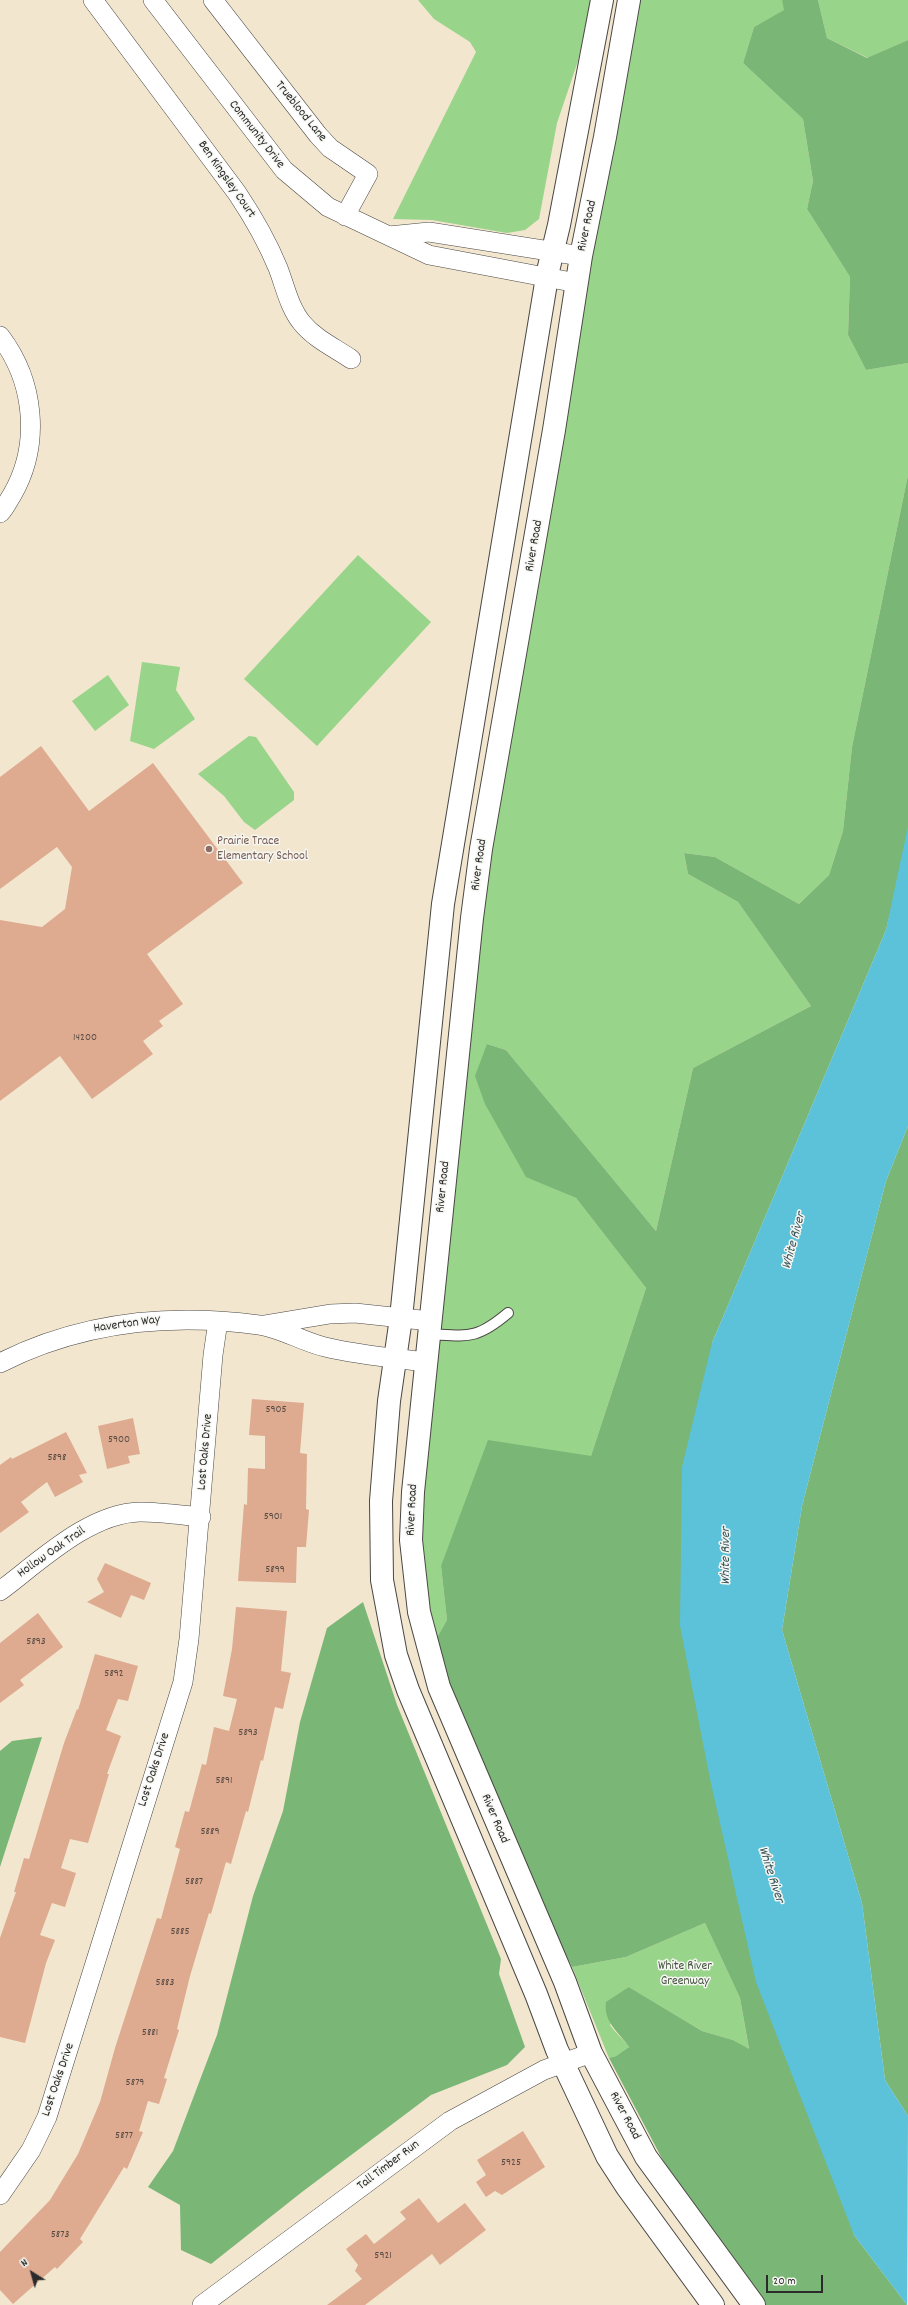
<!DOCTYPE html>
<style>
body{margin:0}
#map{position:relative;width:908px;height:2305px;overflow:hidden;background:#f2e6cf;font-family:Dekko,sans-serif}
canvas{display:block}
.north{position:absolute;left:12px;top:2253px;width:40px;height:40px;-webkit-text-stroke:3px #f6f6f2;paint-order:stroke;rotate:323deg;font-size:11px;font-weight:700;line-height:16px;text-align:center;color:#2b2b2b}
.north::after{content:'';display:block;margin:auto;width:14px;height:18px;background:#2b2b2b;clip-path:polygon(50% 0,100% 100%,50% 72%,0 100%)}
.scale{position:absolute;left:766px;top:2275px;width:57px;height:18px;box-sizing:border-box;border:2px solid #2b2b2b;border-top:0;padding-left:5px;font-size:12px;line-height:14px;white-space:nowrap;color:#2b2b2b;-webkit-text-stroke:3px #f6f6f2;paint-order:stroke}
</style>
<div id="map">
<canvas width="908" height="2305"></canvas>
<div class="north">N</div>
<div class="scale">20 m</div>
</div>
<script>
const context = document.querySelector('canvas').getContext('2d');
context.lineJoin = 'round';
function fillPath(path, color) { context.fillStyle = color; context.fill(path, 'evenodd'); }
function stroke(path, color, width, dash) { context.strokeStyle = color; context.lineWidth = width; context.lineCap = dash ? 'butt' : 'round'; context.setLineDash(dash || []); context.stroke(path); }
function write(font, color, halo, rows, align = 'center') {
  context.font = font + ' Dekko,sans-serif'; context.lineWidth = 3; context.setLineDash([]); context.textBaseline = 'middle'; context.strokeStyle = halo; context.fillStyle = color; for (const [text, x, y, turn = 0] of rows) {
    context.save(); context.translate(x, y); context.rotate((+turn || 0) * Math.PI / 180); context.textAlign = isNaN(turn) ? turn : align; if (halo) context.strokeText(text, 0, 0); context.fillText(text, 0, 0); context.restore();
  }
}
const green = new Path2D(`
 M 418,0 L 591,0 L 578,61 L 557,123 L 539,219 L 525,230 L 507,233 L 432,220 L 393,219 L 476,52 L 470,42 L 434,19 Z
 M 628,0 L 782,0 L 785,10 L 754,27 L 743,63 L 803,119 L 813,181 L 807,209 L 850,277 L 848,335 L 866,370 L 908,363 L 908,475 L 852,747 L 843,831 L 829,875 L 799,904 L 715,857 L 684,853 L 688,874 L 738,902 L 811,1006 L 693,1068 L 656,1231 L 506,1050 L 487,1044 L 526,1176 L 576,1198 L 646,1288 L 591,1456 L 441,1566 L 447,1620 L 428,1653 L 413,1575 L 455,1077 Z
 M 818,0 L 908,0 L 908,40 L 868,58 L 827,38 Z
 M 358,555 L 431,622 L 317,746 L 244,679 Z
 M 142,662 L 180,667 L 176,690 L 195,719 L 154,749 L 130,741 Z
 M 108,675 L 129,705 L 95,731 L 72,701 Z
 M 249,736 L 256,737 L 294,792 L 294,800 L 255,830 L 244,822 L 224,796 L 198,774 Z
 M 705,1923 L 740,1998 L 749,2050 L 733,2040 L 702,2031 L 629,1987 L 610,2025 C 615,2033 623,2038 629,2047 L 616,2056 L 609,2058 L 572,1967 L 626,1957 Z`);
const forest = new Path2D(`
 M 782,0 L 818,0 L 827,38 L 867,58 L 908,40 L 908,363 L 866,370 L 848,335 L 850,277 L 807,209 L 813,181 L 803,119 L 743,63 L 754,27 L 784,10 Z
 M 908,475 L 908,841 L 886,930 L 712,1343 L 854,2235 L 907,2305 L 754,2305 L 697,2225 L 609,2058 L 616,2056 L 629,2047 C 619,2032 603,2022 606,2002 L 629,1987 L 702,2031 L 733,2040 L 749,2049 L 740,1998 L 705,1923 L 626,1957 L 572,1967 L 468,1758 L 428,1653 L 447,1620 L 441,1566 L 488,1440 L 591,1456 L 646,1288 L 576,1198 L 526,1177 L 485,1104 L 475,1076 L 487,1044 L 506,1050 L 656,1231 L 693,1068 L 811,1006 L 738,902 L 688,874 L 684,853 L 715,857 L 799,904 L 829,875 L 843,831 L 852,747 Z
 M 908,1126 L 908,2116 L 885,2080 L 862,1903 L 782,1630 L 802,1506 L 886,1181 Z
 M 363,1602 L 397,1705 L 501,1959 L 499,1974 L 525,2047 L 507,2065 L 431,2095 L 302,2192 L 211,2264 L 181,2250 L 180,2205 L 148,2187 L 173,2151 L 217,2035 L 253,1896 L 283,1811 L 300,1722 L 327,1628 Z
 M 42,1737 L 0,1867 L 0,1751 L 12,1741 Z`);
const water = new Path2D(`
 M 908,826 L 908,1126 L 886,1181 L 802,1506 L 782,1630 L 862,1903 L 885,2080 L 908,2116 L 907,2305 L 854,2235 L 756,1982 L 710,1779 L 680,1626 L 682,1467 L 712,1343 L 886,930 Z`);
const building = new Path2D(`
 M 41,746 L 89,811 L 153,763 L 243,883 L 147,954 L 183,1004 L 159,1021 L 163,1026 L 143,1041 L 153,1054 L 92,1099 L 60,1056 L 0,1101 L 0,920 L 42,927 L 65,909 L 72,867 L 57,847 L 0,889 L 0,777 Z
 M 252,1399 L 304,1403 L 300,1453 L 307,1454 L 306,1509 L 309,1510 L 306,1547 L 297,1547 L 296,1583 L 238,1581 L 244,1504 L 247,1505 L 248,1468 L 265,1469 L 265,1436 L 249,1435 Z
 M 133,1418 L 140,1454 L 128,1456 L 130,1463 L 107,1469 L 98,1426 Z
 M 66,1432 L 87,1473 L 79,1475 L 83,1482 L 55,1497 L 47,1482 L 21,1502 L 29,1512 L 0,1533 L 0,1465 L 11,1457 L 12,1459 Z
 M 105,1563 L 151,1583 L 144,1600 L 131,1595 L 121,1618 L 87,1602 L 104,1592 L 97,1579 Z
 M 236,1607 L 287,1611 L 281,1671 L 291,1673 L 283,1709 L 275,1707 L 263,1761 L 261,1760 L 248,1812 L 246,1811 L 231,1864 L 226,1862 L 211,1914 L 209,1913 L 190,1976 L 177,2029 L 179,2030 L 164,2078 L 167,2079 L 159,2104 L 148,2101 L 139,2131 L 143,2132 L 127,2169 L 124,2167 L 80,2239 L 83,2242 L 57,2269 L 55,2267 L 13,2304 L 0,2290 L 0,2252 L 50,2200 L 78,2154 L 100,2102 L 115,2048 L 157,1918 L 161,1919 L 180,1849 L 175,1847 L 185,1811 L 189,1812 L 202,1764 L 206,1765 L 214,1727 L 229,1731 L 237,1699 L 223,1696 L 232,1649 Z
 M 38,1613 L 63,1647 L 20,1680 L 24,1685 L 0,1703 L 0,1643 Z
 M 95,1654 L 138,1666 L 128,1701 L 118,1699 L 106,1730 L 121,1736 L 107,1774 L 109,1774 L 88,1843 L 70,1839 L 61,1868 L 76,1873 L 65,1907 L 52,1903 L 40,1935 L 55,1940 L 46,1963 L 25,2043 L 0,2037 L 0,1938 L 16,1892 L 14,1892 L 24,1858 L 29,1859 L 64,1743 L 77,1709 L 78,1710 Z
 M 523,2131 L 545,2167 L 502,2195 L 495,2191 L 486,2197 L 476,2182 L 486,2175 L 477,2160 Z
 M 419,2198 L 438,2223 L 465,2203 L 486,2230 L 440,2265 L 432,2254 L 365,2305 L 327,2305 L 362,2279 L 355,2271 L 358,2265 L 346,2249 L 366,2234 L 374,2244 L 406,2219 L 400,2212 Z`);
const service = new Path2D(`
 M 429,1334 C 468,1336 476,1340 508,1313`);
const minor = new Path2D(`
 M 93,0 L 237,193 C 253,217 267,241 278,268 C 285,286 289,307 302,323 C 315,339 335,348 351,359
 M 153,0 L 284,170 L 328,207 L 429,255 L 577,283
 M 213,0 L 318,135 L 330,148 L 368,174 L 345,216
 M 389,236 L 429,232 L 581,256
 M 0,336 C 35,382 41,445 12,495 C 8,501 5,508 0,513
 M 264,1325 L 330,1314 L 355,1313 L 430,1321
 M 0,1363 C 81,1322 170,1313 259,1325 C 281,1328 303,1342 325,1347 C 358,1355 393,1358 426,1362
 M 0,1591 C 39,1562 89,1513 140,1512 C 160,1512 181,1515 201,1517
 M 0,2195 L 31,2150 L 47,2117 L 183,1682 L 189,1639 L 213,1355 L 218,1321
 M 202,2305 L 450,2121 L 544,2070 L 591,2053`);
const secondary = new Path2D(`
 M 602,0 L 559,225 L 548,271 L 443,904 L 401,1318 L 389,1401 L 381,1501 L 382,1580 L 396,1655 L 408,1690 L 536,1994 L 557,2050 L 607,2156 L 627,2187 L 713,2305
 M 629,0 L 605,137 L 581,256 L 554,430 L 481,849 L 472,918 L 413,1492 L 411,1540 L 419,1612 L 439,1687 L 565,1982 L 591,2053 L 646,2157 L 754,2305`);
const markers = [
 [209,849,4,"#8d6e63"]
];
const numberNames = [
 ["14200",85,1038],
 ["5905",276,1410],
 ["5900",119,1440],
 ["5898",57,1458],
 ["5901",273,1517],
 ["5899",275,1570],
 ["5893",36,1642],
 ["5892",114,1674],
 ["5893",248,1733],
 ["5891",224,1781],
 ["5889",210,1832],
 ["5887",194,1882],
 ["5885",180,1932],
 ["5883",165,1983],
 ["5881",150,2033],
 ["5879",135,2083],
 ["5877",124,2136],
 ["5925",511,2163],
 ["5873",60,2235],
 ["5921",383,2256]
];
const streetNames = [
 ["Trueblood Lane",300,112,51],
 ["Community Drive",256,135,52],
 ["Ben Kingsley Court",226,180,55],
 ["River Road",588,226,-78],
 ["River Road",535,546,-80],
 ["River Road",480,865,-82],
 ["River Road",444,1187,-84],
 ["Haverton Way",127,1325,-8],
 ["Lost Oaks Drive",206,1452,-85],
 ["River Road",413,1510,-87],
 ["Hollow Oak Trail",52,1553,-35],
 ["Lost Oaks Drive",155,1770,-72],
 ["River Road",494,1819,67],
 ["Lost Oaks Drive",59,2080,-71],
 ["River Road",624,2116,62],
 ["Tall Timber Run",389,2166,-37]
];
const educationNames = [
 ["Prairie Trace",217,842],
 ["Elementary School",217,857]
];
const parkNames = [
 ["White River",685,1967],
 ["Greenway",685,1982]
];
const waterNames = [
 ["White River",795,1241,-75],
 ["White River",727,1556,-90],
 ["White River",770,1875,72]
];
fillPath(green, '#98d489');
fillPath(forest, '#7ab675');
fillPath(water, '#5bc2d9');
fillPath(building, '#deab90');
stroke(service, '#494744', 12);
stroke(minor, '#494744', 20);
stroke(secondary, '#494744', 24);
stroke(service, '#fff', 10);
stroke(minor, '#fff', 19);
stroke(secondary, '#fff', 22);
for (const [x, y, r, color] of markers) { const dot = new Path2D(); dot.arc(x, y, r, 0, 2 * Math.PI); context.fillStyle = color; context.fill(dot); stroke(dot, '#f6f6f2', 1.5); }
write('11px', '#584b44', null, numberNames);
write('13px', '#2b2b2b', '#f6f6f2', streetNames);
write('13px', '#785e54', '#f6f6f2', educationNames, 'left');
write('13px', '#465542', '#f6f6f2', parkNames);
write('italic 14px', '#39585f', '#f6f6f2', waterNames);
</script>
